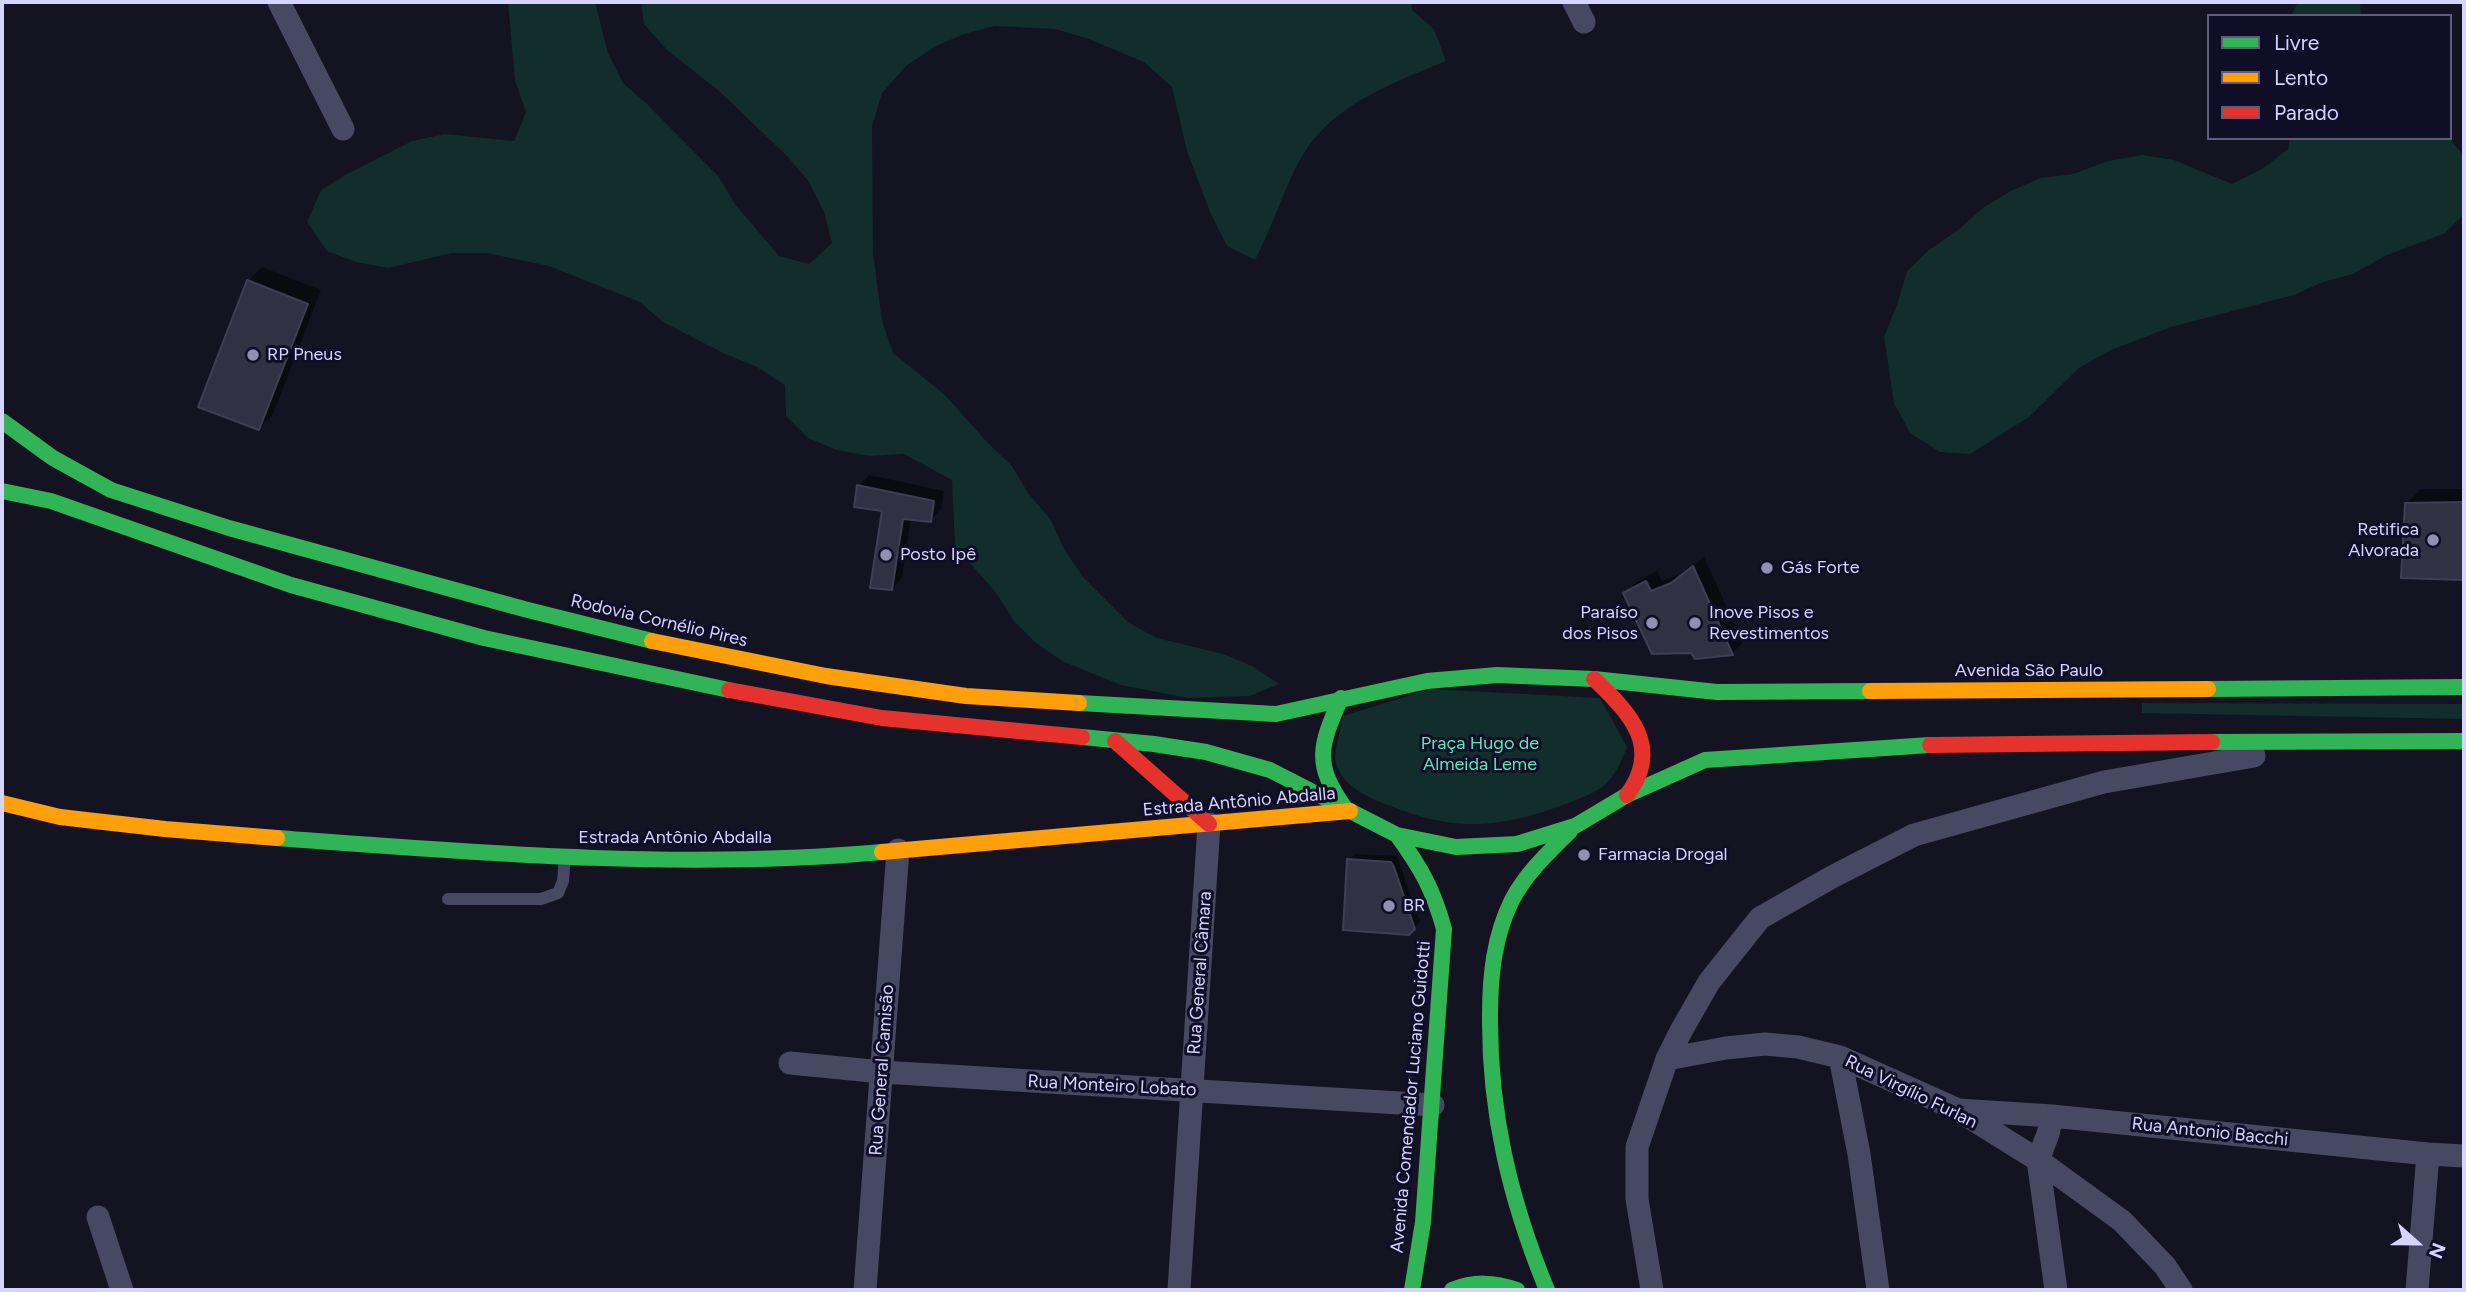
<!DOCTYPE html>
<meta charset="utf-8">
<style>
body{margin:0}
#map{position:relative;width:2466px;height:1292px;overflow:hidden;background:#141321;font-family:Figtree,sans-serif}
canvas{display:block}
.frame{position:absolute;inset:0;border:4px solid #d5d3ff;pointer-events:none}
.legend{position:absolute;left:2207px;top:14px;width:245px;height:126px;box-sizing:border-box;background:#100d27;border:2px solid #5f5c7d;margin:0;padding:9px 12px;list-style:none;font-size:21px;color:#d5d3ff}
.legend li{display:flex;align-items:center;gap:14px;height:35px}
.legend b{width:35px;border:2px solid #5f5c7d}
.north{position:absolute;left:2382px;top:1208px;width:70px;height:70px;-webkit-text-stroke:5px #100d27;paint-order:stroke;rotate:111deg;font-size:19px;font-weight:700;line-height:28px;text-align:center;color:#d5d3ff}
.north::after{content:'';display:block;margin:auto;width:24px;height:32px;background:#d5d3ff;clip-path:polygon(50% 0,100% 100%,50% 72%,0 100%)}
</style>
<div id="map">
<canvas width="2466" height="1292"></canvas>
<div class="frame"></div>
<ul class="legend">
<li><b style="height:9px;background:#30b455"></b>Livre</li>
<li><b style="height:9px;background:#ff9f0a"></b>Lento</li>
<li><b style="height:9px;background:#e5322d"></b>Parado</li>
</ul>
<div class="north">N</div>
</div>
<script>
const context = document.querySelector('canvas').getContext('2d');
context.lineJoin = 'round';
function fillPath(path, color) { context.fillStyle = color; context.fill(path, 'evenodd'); }
function stroke(path, color, width, dash) { context.strokeStyle = color; context.lineWidth = width; context.lineCap = dash ? 'butt' : 'round'; context.setLineDash(dash || []); context.stroke(path); }
function write(font, color, halo, rows, align = 'center') {
  context.font = font + ' Figtree,sans-serif'; context.lineWidth = 6; context.setLineDash([]); context.textBaseline = 'middle'; context.strokeStyle = halo; context.fillStyle = color; for (const [text, x, y, turn = 0] of rows) {
    context.save(); context.translate(x, y); context.rotate((+turn || 0) * Math.PI / 180); context.textAlign = isNaN(turn) ? turn : align; if (halo) context.strokeText(text, 0, 0); context.fillText(text, 0, 0); context.restore();
  }
}
const green = new Path2D(`
 M 508,2 L 595,2 L 608,53 L 623,83 L 646,103 L 719,177 L 735,204 L 779,256 L 809,264 L 832,243 L 824,212 L 809,182 L 788,157 L 719,91 L 667,50 L 644,24 L 641,2 L 1411,2 L 1412,10 L 1434,29 L 1446,61 C 1398,81 1342,101 1310,144 C 1288,174 1274,225 1255,260 L 1227,246 L 1210,212 L 1187,151 L 1172,87 L 1144,62 L 1086,38 L 1055,29 L 995,26 L 964,34 L 936,46 L 907,65 L 882,93 L 872,126 L 873,253 L 882,321 L 893,353 L 945,395 L 987,442 L 1012,466 L 1028,493 L 1051,520 L 1064,549 L 1083,577 L 1129,623 L 1157,638 L 1223,654 L 1252,666 L 1279,684 L 1250,696 L 1188,698 L 1121,685 L 1062,661 L 1036,643 L 1014,621 L 997,594 L 955,546 L 952,480 L 904,454 L 869,456 L 837,450 L 808,438 L 786,416 L 785,385 L 755,366 L 723,353 L 663,322 L 640,302 L 549,266 L 486,253 L 452,253 L 388,268 L 356,262 L 327,251 L 307,222 L 321,190 L 347,174 L 412,141 L 445,134 L 514,141 L 526,112 L 515,81 Z
 M 2298,2 L 2360,2 L 2361,16 L 2291,16 Z
 M 2290,138 L 2449,138 L 2464,156 L 2464,214 L 2445,233 L 2385,256 L 2353,274 L 2323,282 L 2294,295 L 2171,327 L 2111,350 L 2079,368 L 2029,417 L 1970,454 L 1940,452 L 1910,433 L 1894,403 L 1884,337 L 1898,302 L 1907,271 L 1929,250 L 1958,230 L 1984,207 L 2011,191 L 2040,178 L 2073,174 L 2108,161 L 2142,155 L 2174,160 L 2232,184 L 2262,169 L 2288,149 Z
 M 1430,689 L 1600,698 L 1627,747 C 1622,760 1616,774 1606,784 C 1596,793 1576,800 1563,805 C 1498,829 1453,832 1388,805 C 1367,797 1343,787 1336,763 C 1333,754 1341,727 1343,716 Z
 M 2142,703 L 2464,704 L 2464,719 L 2142,713 Z`);
const shadow = new Path2D(`
 M 262,267 L 321,290 L 273,414 L 259,428 L 248,281 Z
 M 869,475 L 944,491 L 941,509 L 930,520 L 911,518 L 902,578 L 891,589 L 884,509 L 858,486 Z
 M 2421,489 L 2464,489 L 2464,578 L 2402,576 L 2406,504 Z
 M 1704,557 L 1743,643 L 1732,653 L 1696,657 L 1625,593 L 1635,583 L 1657,571 L 1662,581 L 1684,573 Z
 M 1355,854 L 1397,856 L 1420,922 L 1408,933 L 1349,860 Z`);
const building = new Path2D(`
 M 247,280 L 308,304 L 259,430 L 198,407 Z
 M 857,485 L 934,501 L 931,522 L 903,519 L 892,590 L 870,588 L 882,511 L 854,507 Z
 M 2464,502 L 2464,580 L 2401,578 L 2405,503 Z
 M 1693,566 L 1733,655 L 1695,659 L 1691,653 L 1652,654 L 1623,593 L 1646,581 L 1651,591 L 1671,583 Z
 M 1347,859 L 1391,862 L 1394,867 L 1415,929 L 1409,935 L 1343,930 Z`);
const lane = new Path2D(`
 M 448,899 L 541,899 L 558,893 L 563,881 L 565,857`);
const street = new Path2D(`
 M 279,2 L 343,129
 M 1574,2 L 1584,22
 M 1840,1057 L 1859,1154 L 1878,1290
 M 1667,1059 L 1726,1048 L 1765,1044 L 1798,1047 L 1840,1057 L 1956,1109 L 2038,1160 L 2122,1221 L 2165,1266 L 2181,1290
 M 790,1063 L 882,1072 L 1433,1105
 M 1959,1110 L 2052,1116 L 2428,1154 L 2464,1156
 M 2052,1116 L 2048,1134 L 2038,1160 L 2056,1290
 M 98,1217 L 122,1290
 M 865,1290 L 898,850
 M 1179,1290 L 1209,824
 M 1652,1290 L 1637,1199 L 1637,1147 L 1667,1059 L 1681,1031 L 1709,982 L 1760,918 L 1832,877 L 1914,835 L 2104,782 L 2254,756
 M 2417,1290 L 2428,1154`);
const fast = new Path2D(`
 M 2,421 L 53,458 L 111,490 L 229,528 L 524,609 L 652,641
 M 2,491 L 51,501 L 291,585 L 484,638 L 729,690
 M 2208,689 L 2464,687
 M 1341,698 C 1320,745 1313,764 1345,808
 M 1079,703 L 1276,714 L 1427,681 L 1497,675 L 1594,679 L 1717,692 L 1870,691
 M 1082,737 L 1154,744 L 1206,752 L 1270,770 L 1397,835 L 1456,847 L 1517,844 L 1575,826 L 1627,795 L 1705,760 L 1930,745
 M 2212,742 L 2464,741
 M 1397,835 C 1421,868 1433,889 1444,929 L 1423,1222 L 1412,1290
 M 277,838 C 477,853 682,870 882,852
 M 1452,1290 C 1474,1281 1494,1282 1517,1290
 M 1547,1290 C 1510,1200 1489,1112 1490,1015 C 1490,976 1494,936 1512,900 C 1526,873 1549,852 1570,831`);
const slow = new Path2D(`
 M 652,641 L 826,676 L 966,696 L 1079,703
 M 1870,691 L 2208,689
 M 2,803 L 60,817 L 165,829 L 277,838
 M 882,852 L 1350,811`);
const jam = new Path2D(`
 M 1594,679 C 1630,713 1663,747 1627,795
 M 729,690 L 882,718 L 1082,737
 M 1115,741 L 1209,824
 M 1930,745 L 2212,742`);
const markers = [
 [253,355,7,"#9190b1"],
 [2433,540,7,"#9190b1"],
 [886,555,7,"#9190b1"],
 [1767,568,7,"#9190b1"],
 [1652,623,7,"#9190b1"],
 [1695,623,7,"#9190b1"],
 [1584,855,7,"#9190b1"],
 [1389,906,7,"#9190b1"]
];
const poiNames = [
 ["RP Pneus",267,355],
 ["Retifica",2419,530,"right"],
 ["Alvorada",2419,551,"right"],
 ["Posto Ipê",900,555],
 ["Gás Forte",1781,568],
 ["Paraíso",1638,613,"right"],
 ["dos Pisos",1638,634,"right"],
 ["Inove Pisos e",1709,613],
 ["Revestimentos",1709,634],
 ["Farmacia Drogal",1598,855],
 ["BR",1403,906]
];
const streetNames = [
 ["Rodovia Cornélio Pires",659,621,13],
 ["Avenida São Paulo",2029,671],
 ["Estrada Antônio Abdalla",1239,802,-5],
 ["Estrada Antônio Abdalla",675,838],
 ["Rua General Câmara",1200,973,-86],
 ["Rua General Camisão",882,1070,-86],
 ["Rua Monteiro Lobato",1112,1086,3],
 ["Rua Virgílio Furlan",1911,1092,26],
 ["Avenida Comendador Luciano Guidotti",1411,1097,-85],
 ["Rua Antonio Bacchi",2210,1132,6]
];
const parkNames = [
 ["Praça Hugo de",1480,744],
 ["Almeida Leme",1480,765]
];
fillPath(green, '#112d2c');
fillPath(shadow, '#0007');
fillPath(building, '#323143');
stroke(building, '#403e55', 2);
stroke(lane, '#474862', 12);
stroke(street, '#474862', 23);
stroke(fast, '#30b455', 16);
stroke(slow, '#ff9f0a', 16);
stroke(jam, '#e5322d', 16);
for (const [x, y, r, color] of markers) { const dot = new Path2D(); dot.arc(x, y, r, 0, 2 * Math.PI); context.fillStyle = color; context.fill(dot); stroke(dot, '#100d27', 2.5); }
write('18px', '#d5d3ff', '#100d27', poiNames, 'left');
write('18px', '#d5d3ff', '#100d27', streetNames);
write('18px', '#55e9bb', '#100d27', parkNames);
</script>
